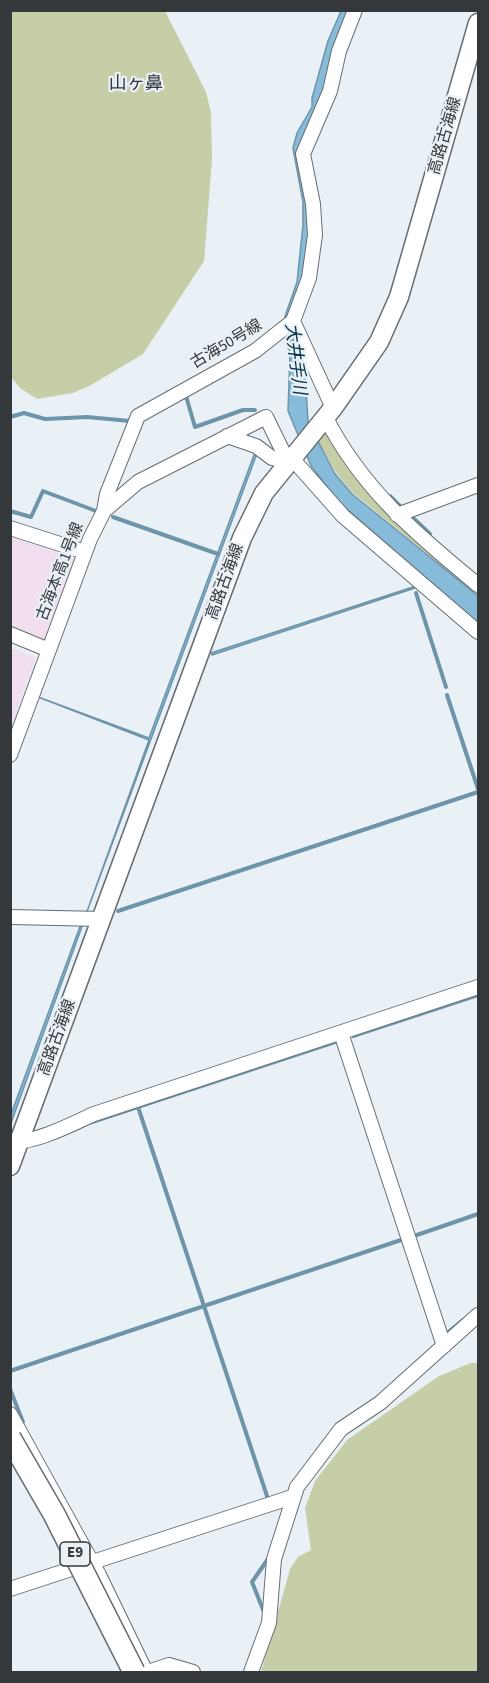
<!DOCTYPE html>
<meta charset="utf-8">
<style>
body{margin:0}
#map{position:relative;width:489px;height:1683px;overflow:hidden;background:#e9f0f6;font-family:"Source Sans 3",sans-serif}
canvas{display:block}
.frame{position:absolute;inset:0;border:12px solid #35383b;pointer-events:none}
</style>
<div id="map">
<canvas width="489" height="1683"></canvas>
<div class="frame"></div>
</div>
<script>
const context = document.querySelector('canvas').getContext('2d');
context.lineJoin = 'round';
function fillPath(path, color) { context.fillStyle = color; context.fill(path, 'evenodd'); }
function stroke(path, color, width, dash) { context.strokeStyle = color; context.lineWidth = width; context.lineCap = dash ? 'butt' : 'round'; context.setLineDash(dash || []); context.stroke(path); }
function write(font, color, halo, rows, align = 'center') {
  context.font = font + ' "Source Sans 3","Noto Sans JP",sans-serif'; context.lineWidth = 4.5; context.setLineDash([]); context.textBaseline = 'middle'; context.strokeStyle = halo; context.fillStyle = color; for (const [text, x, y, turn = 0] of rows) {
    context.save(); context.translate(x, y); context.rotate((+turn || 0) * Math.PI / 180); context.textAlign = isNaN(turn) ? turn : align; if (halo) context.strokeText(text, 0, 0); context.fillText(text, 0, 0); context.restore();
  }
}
const industrial = new Path2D(`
 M 10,537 L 75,558 L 45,643 L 11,629 Z
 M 11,648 L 36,657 L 11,727 L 10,648 Z`);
const green = new Path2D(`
 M 10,11 L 165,11 L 206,92 L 211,113 L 212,160 L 204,261 L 143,354 L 91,385 L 73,393 L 37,399 L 20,388 L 11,377 Z
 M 324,430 L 329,430 L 396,522 L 478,591 L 478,596 L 352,492 L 336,473 L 317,439 Z
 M 471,1363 L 478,1363 L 478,1672 L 261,1672 L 290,1569 L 298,1557 L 311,1550 L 305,1508 L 315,1481 L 347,1440 L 439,1376 Z`);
const water = new Path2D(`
 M 341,11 L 350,11 L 330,75 L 304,137 L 309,198 L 308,271 L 290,320 L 308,367 L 305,369 L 308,422 L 335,474 L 352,494 L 478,596 L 478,623 L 340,503 L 311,466 L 288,411 L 290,354 L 282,325 L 297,282 L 303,225 L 303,202 L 293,148 L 297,133 L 312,107 L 312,98 L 328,41 Z
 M 254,455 L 256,456 L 85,917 L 149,740 L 38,697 L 149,738 Z
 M 413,587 L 415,588 L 212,655 L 211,653 Z
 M 82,921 L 84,921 L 11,1123 L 10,1117 Z`);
const stream = new Path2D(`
 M 183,398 L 186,396 L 195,427 L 243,410 L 255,410
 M 10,417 L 24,413 L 45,419 L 87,417 L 130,421
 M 390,496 L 402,508
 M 10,511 L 31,517 L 43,491 L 96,511
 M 410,515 L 430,534
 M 113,517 L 218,554
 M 416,593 L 446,687
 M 447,695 L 478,789
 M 118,911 L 478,792
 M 353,1036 L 478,995
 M 138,1107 L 268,1499
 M 89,1123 L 335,1042
 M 414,1236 L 478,1214
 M 446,1334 L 463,1320
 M 10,1371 L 401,1240
 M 10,1389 L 23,1422
 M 264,1612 L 252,1582 L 270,1556`);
const minor = new Path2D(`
 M 293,321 L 333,408
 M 325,416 C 361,488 417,535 478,585
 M 227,436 L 256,446 L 272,458 L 297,464 L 343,516 L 478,632
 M 104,511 L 107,494 L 138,416 L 255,351 L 293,321 L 309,278 L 315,235 L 313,204 L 303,154 L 330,91 L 339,51 L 355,10
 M 397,515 L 478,485
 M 10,528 L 85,552
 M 10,634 L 49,650
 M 10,755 L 90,539 L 104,511 L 138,482 L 266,417 L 288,462
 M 10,917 L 102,919
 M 341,1033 L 444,1346
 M 13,1141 C 34,1144 74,1123 94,1114 L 478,987
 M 10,1414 L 99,1575 L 146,1672
 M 10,1589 L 292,1497
 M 148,1672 L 169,1665 L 193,1672
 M 251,1672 L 269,1623 L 274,1559 L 297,1487 L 341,1429 L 380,1403 L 478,1315`);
const major = new Path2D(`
 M 10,1166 L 242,538 L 264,493 L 333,408 L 379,342 L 399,297 L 478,23`);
const highwayBridge = new Path2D(`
 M 10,1438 L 54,1514 L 134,1672`);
const shields = [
 [75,1554,30]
];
const shieldNames = [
 ["E9",75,1554]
];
const streetNames = [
 ["高路古海線",446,136,-74],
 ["古海50号線",227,345,-31],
 ["古海本高1号線",61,572,-69],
 ["高路古海線",226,582,-70],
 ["高路古海線",58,1038,-70]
];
const neighbourhoodNames = [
 ["山ヶ鼻",136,85]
];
const waterNames = [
 ["大井手川",294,359,83]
];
fillPath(industrial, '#f1deef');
fillPath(green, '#c6cea8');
fillPath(water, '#86bcd9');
stroke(water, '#6e94aa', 1.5);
stroke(stream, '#6e94aa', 4);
stroke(minor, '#676d72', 16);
stroke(major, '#676d72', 21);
stroke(minor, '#fff', 14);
stroke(major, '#fff', 18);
stroke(highwayBridge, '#676d72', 24, []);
stroke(highwayBridge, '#fff', 21);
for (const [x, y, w] of shields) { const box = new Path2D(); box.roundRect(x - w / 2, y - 12, w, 24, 4.5); context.fillStyle = '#e9f0f6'; context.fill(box); stroke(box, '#35383b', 1.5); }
write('bold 15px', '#35383b', null, shieldNames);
write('16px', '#35383b', '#e9f0f6', streetNames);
write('18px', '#32373c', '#e9f0f6', neighbourhoodNames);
write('italic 18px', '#07364b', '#e9f0f6', waterNames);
</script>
